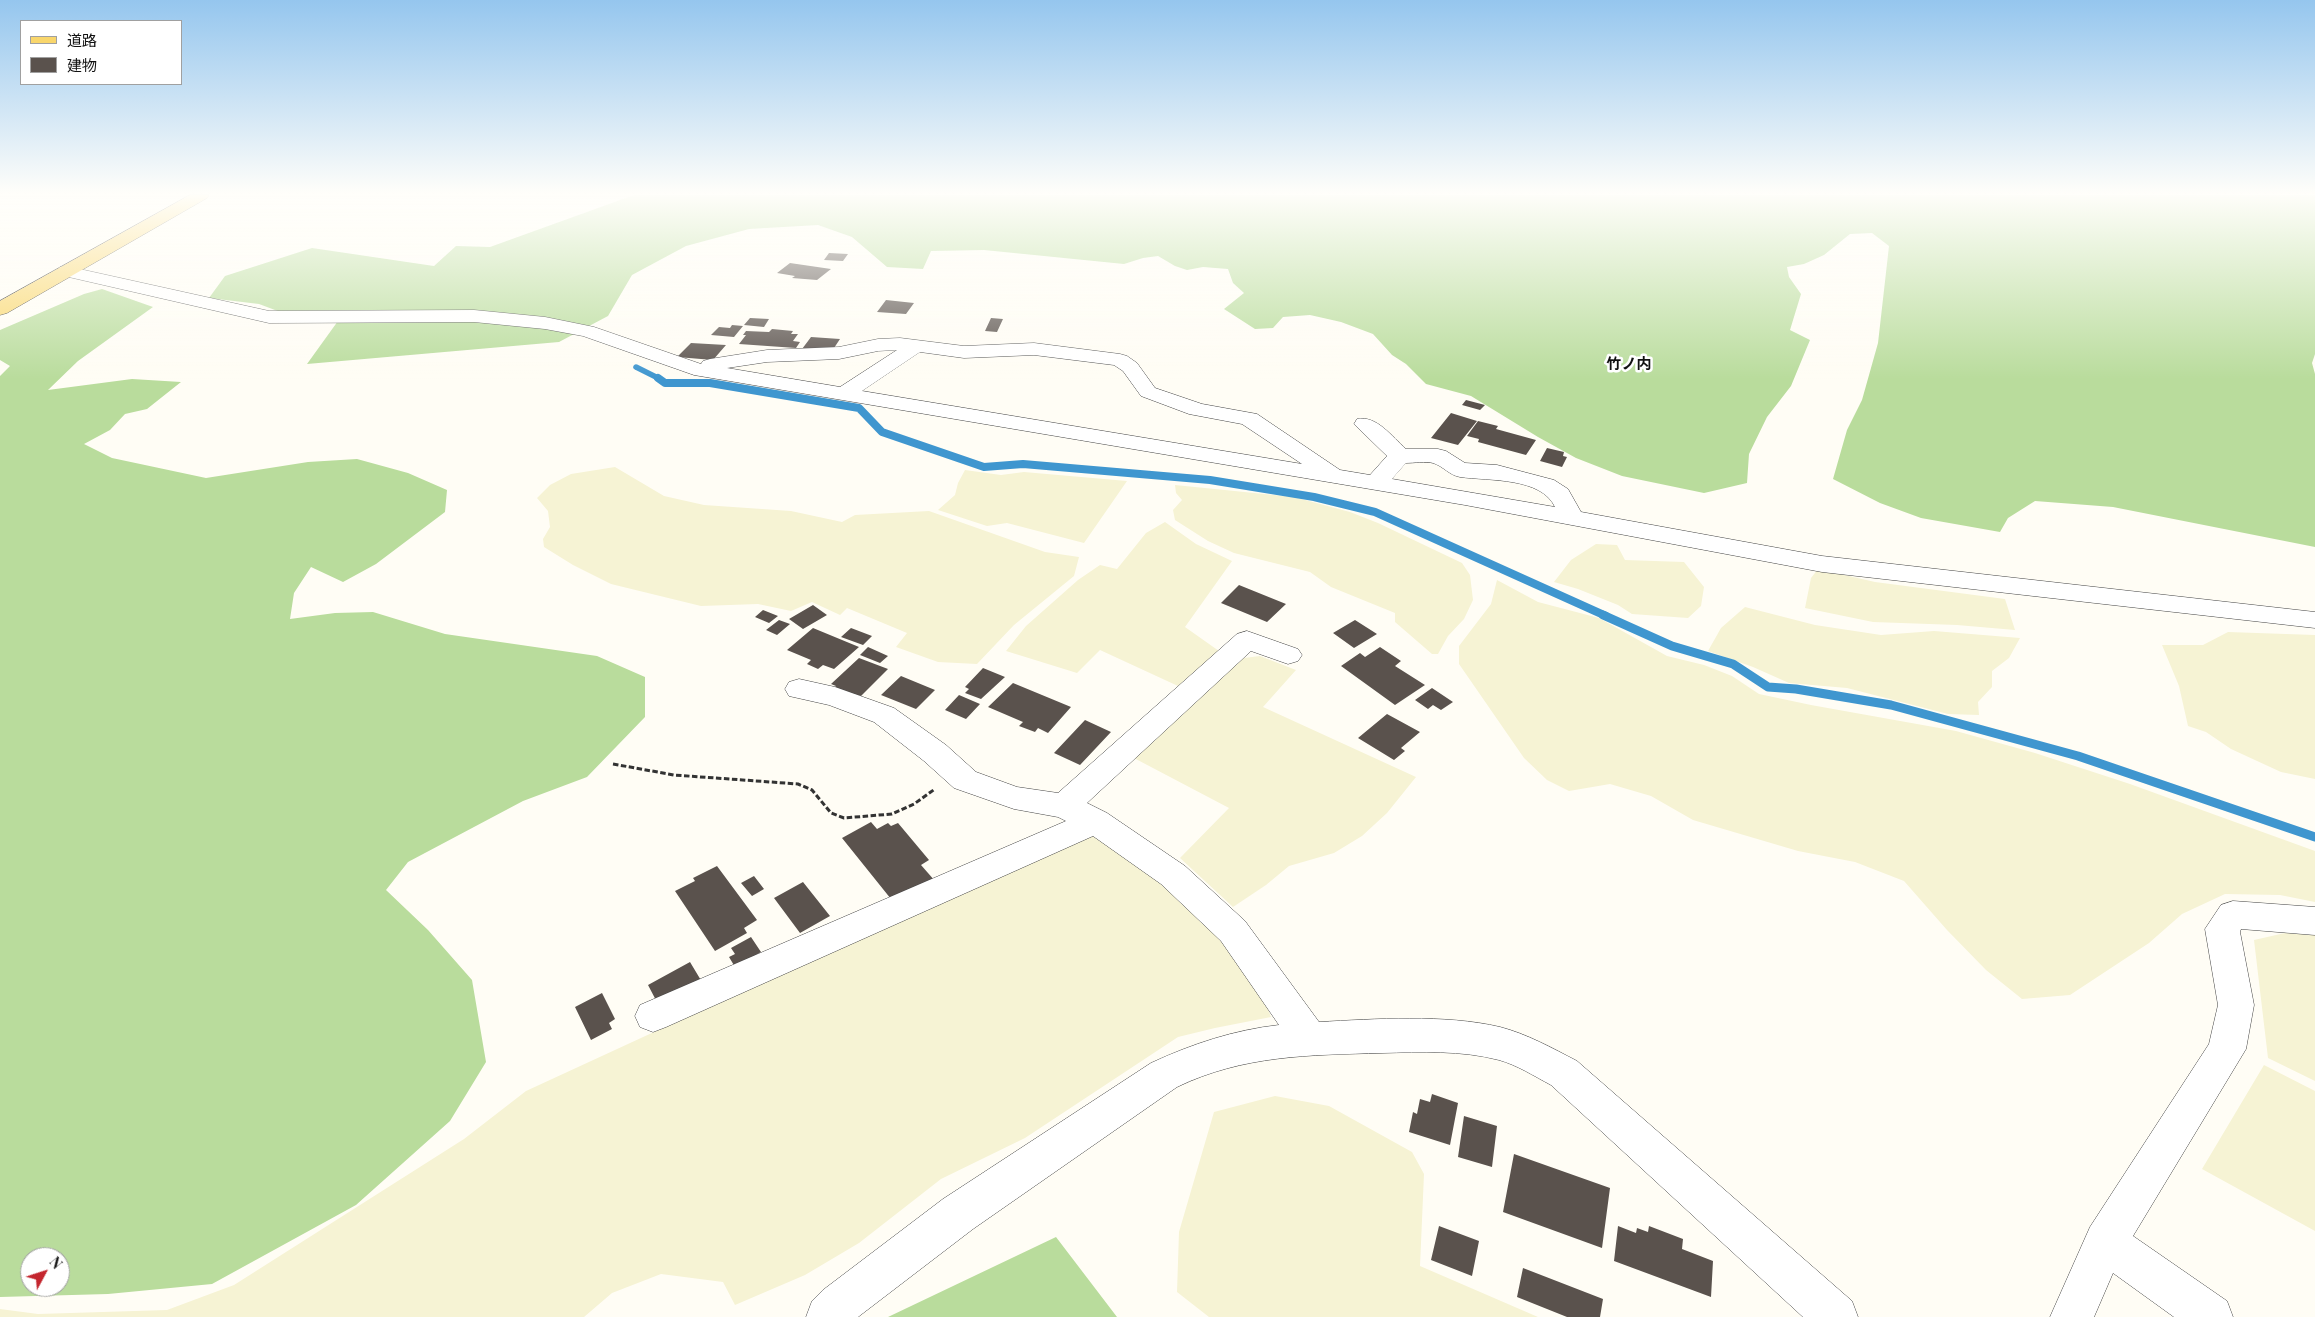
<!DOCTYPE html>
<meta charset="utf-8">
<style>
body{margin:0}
#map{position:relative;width:2315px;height:1317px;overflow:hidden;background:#fffdf5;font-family:"Playfair Display","Noto Sans JP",serif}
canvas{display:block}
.legend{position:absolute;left:20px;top:20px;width:162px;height:65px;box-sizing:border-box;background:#fff;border:1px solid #a0a0a0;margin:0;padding:6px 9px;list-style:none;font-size:15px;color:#111}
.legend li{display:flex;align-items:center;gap:10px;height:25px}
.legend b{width:25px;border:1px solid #a0a0a0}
.north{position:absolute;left:20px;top:1247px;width:50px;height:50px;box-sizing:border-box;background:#fff;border:1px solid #a0a0a0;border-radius:50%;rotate:50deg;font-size:14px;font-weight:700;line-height:20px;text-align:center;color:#111}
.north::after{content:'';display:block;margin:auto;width:18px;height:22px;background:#c4262e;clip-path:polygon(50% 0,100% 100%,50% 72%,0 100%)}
</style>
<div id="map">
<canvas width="2315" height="1317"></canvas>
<ul class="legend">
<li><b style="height:6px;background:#f9d66b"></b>道路</li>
<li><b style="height:14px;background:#5a524d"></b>建物</li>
</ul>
<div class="north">N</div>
</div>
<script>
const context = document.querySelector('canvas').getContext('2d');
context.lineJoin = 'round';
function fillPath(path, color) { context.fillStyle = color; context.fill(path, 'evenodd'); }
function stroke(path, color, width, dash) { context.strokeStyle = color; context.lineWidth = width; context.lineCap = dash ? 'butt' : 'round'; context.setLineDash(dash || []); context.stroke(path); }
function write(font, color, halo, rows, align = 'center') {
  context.font = font + ' "Playfair Display","Noto Sans JP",serif'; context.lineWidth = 5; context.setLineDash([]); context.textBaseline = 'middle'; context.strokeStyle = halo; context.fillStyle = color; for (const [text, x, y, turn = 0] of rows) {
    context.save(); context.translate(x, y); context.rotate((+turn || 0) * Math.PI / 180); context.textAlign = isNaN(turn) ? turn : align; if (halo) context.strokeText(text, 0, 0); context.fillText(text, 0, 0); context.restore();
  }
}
const farmland = new Path2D(`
 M 615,467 L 664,496 L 704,505 L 791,511 L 842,522 L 855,515 L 929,511 L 1045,552 L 1079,557 L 1074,576 L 1014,625 L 977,664 L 938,662 L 896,647 L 907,633 L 847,608 L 840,615 L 812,602 L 791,611 L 758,604 L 701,606 L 611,584 L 573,565 L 544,547 L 543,539 L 550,527 L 548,511 L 537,498 L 550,485 L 571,474 Z
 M 965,470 L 1001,475 L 1024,472 L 1127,481 L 1084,543 L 1007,523 L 987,526 L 938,510 L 955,495 L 958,483 Z
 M 1175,485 L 1294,497 L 1350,512 L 1378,523 L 1462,563 L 1470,575 L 1473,600 L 1464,619 L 1448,636 L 1438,654 L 1432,654 L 1395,622 L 1395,613 L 1331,587 L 1310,572 L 1234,553 L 1208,541 L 1175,520 L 1173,510 L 1182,500 L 1176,493 Z
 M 1165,522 L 1196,544 L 1232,561 L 1185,627 L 1219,651 L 1178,686 L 1100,650 L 1077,673 L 1006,651 L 1026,626 L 1078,580 L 1100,565 L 1117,569 L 1146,533 Z
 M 1596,544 L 1617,545 L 1625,560 L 1684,562 L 1704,587 L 1701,606 L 1688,618 L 1632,614 L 1618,605 L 1578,589 L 1554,582 L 1571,560 Z
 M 1818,569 L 1875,582 L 2005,599 L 2015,630 L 1957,625 L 1873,622 L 1805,608 L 1811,578 Z
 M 1497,580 L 1538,602 L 1599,618 L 1667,656 L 1704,665 L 1732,676 L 1759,694 L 1811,705 L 1956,731 L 2035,753 L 2130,784 L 2315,851 L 2315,902 L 2280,895 L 2225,894 L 2182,914 L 2149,943 L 2070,995 L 2022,999 L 1986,970 L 1947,930 L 1904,881 L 1855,862 L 1798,851 L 1693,820 L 1651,796 L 1610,784 L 1569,791 L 1547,780 L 1524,758 L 1459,664 L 1459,646 L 1491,604 Z
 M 1745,607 L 1815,625 L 1881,635 L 1934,631 L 2020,638 L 2009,658 L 1992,671 L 1992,687 L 1978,702 L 1979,715 L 1948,714 L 1847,688 L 1789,683 L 1753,667 L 1708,651 L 1721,628 Z
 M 2228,632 L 2315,635 L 2315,779 L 2281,772 L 2231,749 L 2206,732 L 2188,726 L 2179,686 L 2162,645 L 2203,645 Z
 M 1260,656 L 1296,670 L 1263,707 L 1416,777 L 1387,813 L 1362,836 L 1334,853 L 1289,866 L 1266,885 L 1233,907 L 1180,858 L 1229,808 L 1132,757 L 1225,671 L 1244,658 Z
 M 1090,831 L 1180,895 L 1226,946 L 1262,994 L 1271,1017 L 1215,1028 L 1178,1037 L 1025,1138 L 941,1179 L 859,1243 L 805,1275 L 735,1305 L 723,1282 L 661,1274 L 612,1293 L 584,1317 L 0,1317 L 0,1309 L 38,1314 L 167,1310 L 234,1285 L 464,1139 L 526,1091 Z
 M 2285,933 L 2315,935 L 2315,1081 L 2268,1058 L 2254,940 Z
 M 2264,1065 L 2315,1091 L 2315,1231 L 2202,1169 Z
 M 1275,1096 L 1329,1106 L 1412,1152 L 1424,1174 L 1420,1266 L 1538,1317 L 1209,1317 L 1177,1292 L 1179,1232 L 1214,1112 Z`);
const forest = new Path2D(`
 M 634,195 L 2315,195 L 2315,354 L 2312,363 L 2315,374 L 2315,547 L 2113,507 L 2035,501 L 2008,518 L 2000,532 L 1921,518 L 1880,503 L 1833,479 L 1847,430 L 1862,400 L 1878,343 L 1889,246 L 1872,233 L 1850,234 L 1824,255 L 1804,264 L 1787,267 L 1789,277 L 1801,294 L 1790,330 L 1810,340 L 1791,386 L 1767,417 L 1749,454 L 1747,483 L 1704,493 L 1622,476 L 1576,458 L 1538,437 L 1471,396 L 1426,384 L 1406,364 L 1392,355 L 1373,334 L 1341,322 L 1310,315 L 1283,317 L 1273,328 L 1255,329 L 1224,309 L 1244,293 L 1233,283 L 1228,269 L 1203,267 L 1187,270 L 1175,266 L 1158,256 L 1143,258 L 1124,264 L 984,250 L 931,251 L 923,269 L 887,267 L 852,237 L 818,225 L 749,229 L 686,246 L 632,275 L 608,316 L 559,342 L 307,364 L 343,314 L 283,313 L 259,304 L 209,298 L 225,276 L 312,248 L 434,266 L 456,246 L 490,247 Z
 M 102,289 L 153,307 L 78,361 L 48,390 L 132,379 L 181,382 L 147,409 L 125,414 L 110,430 L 84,444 L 112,458 L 206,478 L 308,462 L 357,459 L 408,473 L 447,490 L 445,512 L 376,564 L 343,582 L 311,567 L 294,593 L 290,619 L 335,613 L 373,612 L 445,634 L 597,656 L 645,677 L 645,717 L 587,777 L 523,801 L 408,862 L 386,890 L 428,930 L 472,980 L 486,1062 L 450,1121 L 356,1205 L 212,1284 L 108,1294 L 0,1297 L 0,376 L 10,366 L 0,360 L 0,330 L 84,294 ZM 30,1257 L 60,1257 L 60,1287 L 30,1287 Z
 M 1056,1237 L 1117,1317 L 888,1317 Z`);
const streamFar2 = new Path2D(`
 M 636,367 L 660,379`);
const streamFar1 = new Path2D(`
 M 658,378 L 665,383 L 710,383 L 859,408 L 882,432 L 984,467 L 1023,464 L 1210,480 L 1314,497 L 1375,512 L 1606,616`);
const stream = new Path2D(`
 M 1603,615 L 1672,646 L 1733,664 L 1768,687 L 1796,689 L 1891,705 L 2078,756 L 2315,837`);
const building = new Path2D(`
 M 829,253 L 848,254 L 843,261 L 824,260 Z
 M 790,263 L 831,269 L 817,280 L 792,278 L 795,276 L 777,273 Z
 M 886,300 L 914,303 L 906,314 L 877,312 Z
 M 750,318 L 769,319 L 764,327 L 744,325 Z
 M 991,318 L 1003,319 L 997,332 L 985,331 Z
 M 732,325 L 743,326 L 734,337 L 711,335 L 719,327 L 730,328 Z
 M 772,329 L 793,331 L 791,334 L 798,334 L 793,341 L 800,342 L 796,348 L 739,344 L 746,335 L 743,335 L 746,331 L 769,332 Z
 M 811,337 L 840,339 L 832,351 L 802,349 Z
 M 691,343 L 726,345 L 713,360 L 677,357 Z
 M 1466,400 L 1485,405 L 1480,410 L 1462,405 Z
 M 1451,413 L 1477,421 L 1458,445 L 1431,438 Z
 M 1478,421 L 1498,426 L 1496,429 L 1536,440 L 1526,455 L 1478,442 L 1479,439 L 1467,436 Z
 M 1547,448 L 1564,452 L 1563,456 L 1567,457 L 1562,467 L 1540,461 Z
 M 1239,585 L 1286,604 L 1267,622 L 1221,603 Z
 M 813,605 L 827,615 L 803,629 L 789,619 Z
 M 763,610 L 778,616 L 769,623 L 755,617 Z
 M 779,620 L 790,624 L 777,635 L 766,630 Z
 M 1355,620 L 1377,634 L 1354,648 L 1333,633 Z
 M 813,628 L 859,647 L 834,669 L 823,665 L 818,669 L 807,664 L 811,660 L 787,650 Z
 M 851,628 L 872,636 L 863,645 L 841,637 Z
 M 868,647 L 888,656 L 880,663 L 860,655 Z
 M 1380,647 L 1401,661 L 1395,666 L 1425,685 L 1395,705 L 1341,666 L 1360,653 L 1365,657 Z
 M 859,658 L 888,669 L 861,696 L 854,694 L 851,697 L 833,689 L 836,686 L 831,684 Z
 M 983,668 L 1005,677 L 981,699 L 965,693 L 969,689 L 965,687 Z
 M 901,676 L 935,690 L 916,709 L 881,695 Z
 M 1013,683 L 1071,707 L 1048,733 L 1038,728 L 1035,732 L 1019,726 L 1023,722 L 988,707 Z
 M 1432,688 L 1453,702 L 1441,710 L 1433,705 L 1428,709 L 1415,700 Z
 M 959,695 L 980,704 L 966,719 L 945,710 Z
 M 1387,714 L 1420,732 L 1401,748 L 1405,751 L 1394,760 L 1358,738 Z
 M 1085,720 L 1111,732 L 1080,765 L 1054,753 Z
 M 871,822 L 877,829 L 888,823 L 891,826 L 898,823 L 929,860 L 921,865 L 935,881 L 895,904 L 842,838 Z
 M 717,866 L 757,920 L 744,928 L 747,933 L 715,951 L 675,891 L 695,881 L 693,878 Z
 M 754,876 L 764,889 L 752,896 L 741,883 Z
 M 803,882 L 830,916 L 800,933 L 774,898 Z
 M 751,937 L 761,952 L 735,967 L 729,957 L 735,954 L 731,948 Z
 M 690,962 L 702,982 L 659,1006 L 648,985 Z
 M 602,993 L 615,1019 L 609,1023 L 612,1029 L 591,1040 L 575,1007 Z
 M 1432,1094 L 1458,1103 L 1450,1145 L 1409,1132 L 1413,1112 L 1417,1114 L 1420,1099 L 1430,1102 Z
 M 1464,1116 L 1497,1126 L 1492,1167 L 1458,1157 Z
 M 1514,1154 L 1610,1188 L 1602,1248 L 1503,1212 Z
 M 1439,1226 L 1479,1241 L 1472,1276 L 1431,1260 Z
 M 1618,1226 L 1636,1233 L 1637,1228 L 1648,1232 L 1649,1226 L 1683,1239 L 1682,1249 L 1713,1261 L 1711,1297 L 1614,1261 Z
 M 1523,1268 L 1603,1299 L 1600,1317 L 1567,1317 L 1517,1297 Z`);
const path = new Path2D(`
 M 613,764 L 674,775 L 798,784 L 812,790 L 831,813 L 844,818 L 892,814 L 914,804 L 935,789`);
const minor = new Path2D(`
 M 66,266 L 269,311 L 474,310 L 545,317 L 594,327 L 701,364 L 703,361 L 710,359 L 767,350 L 839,347 L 878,339 L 900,338 L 964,346 L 1034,343 L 1120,354 L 1127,356 L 1137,363 L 1155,388 L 1202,404 L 1257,414 L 1340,470 L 1370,475 L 1387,456 L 1354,424 L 1357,419 C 1377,415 1392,437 1406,449 L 1438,449 L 1446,451 L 1465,463 L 1497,465 L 1554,480 L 1568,489 L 1581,512 L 1822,556 L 2315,612 L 2315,628 L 1822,572 L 1465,505 L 694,375 L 583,336 L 545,329 L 474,322 L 269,323 L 60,275 L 57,271 L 60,267 ZM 897,350 L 840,387 L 727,368 L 767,362 L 839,359 L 878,351 ZM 920,352 L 964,358 L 1034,355 L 1114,365 L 1123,371 L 1141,396 L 1189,414 L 1242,424 L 1302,464 L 862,391 ZM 1406,463 C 1414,463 1426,461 1433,463 C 1443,466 1449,475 1460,477 C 1489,481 1541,477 1555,507 L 1392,479 Z
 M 1247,631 L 1298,649 L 1302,655 L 1298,661 L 1288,664 L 1251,651 L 1087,803 L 1107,813 L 1185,866 L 1245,921 L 1319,1022 C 1375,1019 1445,1014 1500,1027 C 1527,1034 1552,1048 1577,1061 L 1852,1301 L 1858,1317 L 1803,1317 L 1551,1085 C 1534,1076 1517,1065 1499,1060 C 1461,1050 1421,1052 1382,1053 C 1310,1055 1243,1055 1177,1087 L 973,1229 L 858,1317 L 806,1317 L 812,1301 L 823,1290 L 943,1199 L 1151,1063 C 1192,1044 1234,1030 1279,1025 L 1221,941 L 1161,884 L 1093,836 L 666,1027 L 653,1032 L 640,1027 L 635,1016 L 640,1005 L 1066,821 L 1058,817 L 1014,809 L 954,788 L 924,761 L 874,722 L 829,705 L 789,696 L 785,689 L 789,682 L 799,679 L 835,687 L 894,708 L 946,745 L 976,772 L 1017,787 L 1058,793 L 1237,634 Z
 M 2233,901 L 2315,907 L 2315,935 L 2241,929 L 2240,932 L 2254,1005 L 2246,1049 L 2133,1236 L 2227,1301 L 2233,1317 L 2174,1317 L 2113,1273 L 2094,1317 L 2050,1317 L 2090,1227 L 2209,1044 L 2218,1005 L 2205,929 L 2221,905 Z`);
const major = new Path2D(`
 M 190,195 L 209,195 L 207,198 L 7,313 L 0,315 L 0,301 Z`);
const farNeighbourhoodnames = [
 ["竹ノ内",1629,364]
];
fillPath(farmland, '#f6f3d4');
fillPath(forest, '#b9dc9c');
stroke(streamFar2, '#3f96cf', 5.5);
stroke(streamFar1, '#3f96cf', 8);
stroke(stream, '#3f96cf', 9);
fillPath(building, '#5a524d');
stroke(minor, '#444', 1);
stroke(major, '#222', 1);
stroke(path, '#333', 3, [5.5, 2.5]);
fillPath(minor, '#fff');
fillPath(major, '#f9d66b');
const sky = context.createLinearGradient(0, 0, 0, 379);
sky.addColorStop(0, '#95c6ee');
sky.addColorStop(0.51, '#fffefa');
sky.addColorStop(1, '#fffefa00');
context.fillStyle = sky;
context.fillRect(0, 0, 2315, 379);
write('bold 15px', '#111', '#fff', farNeighbourhoodnames);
</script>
